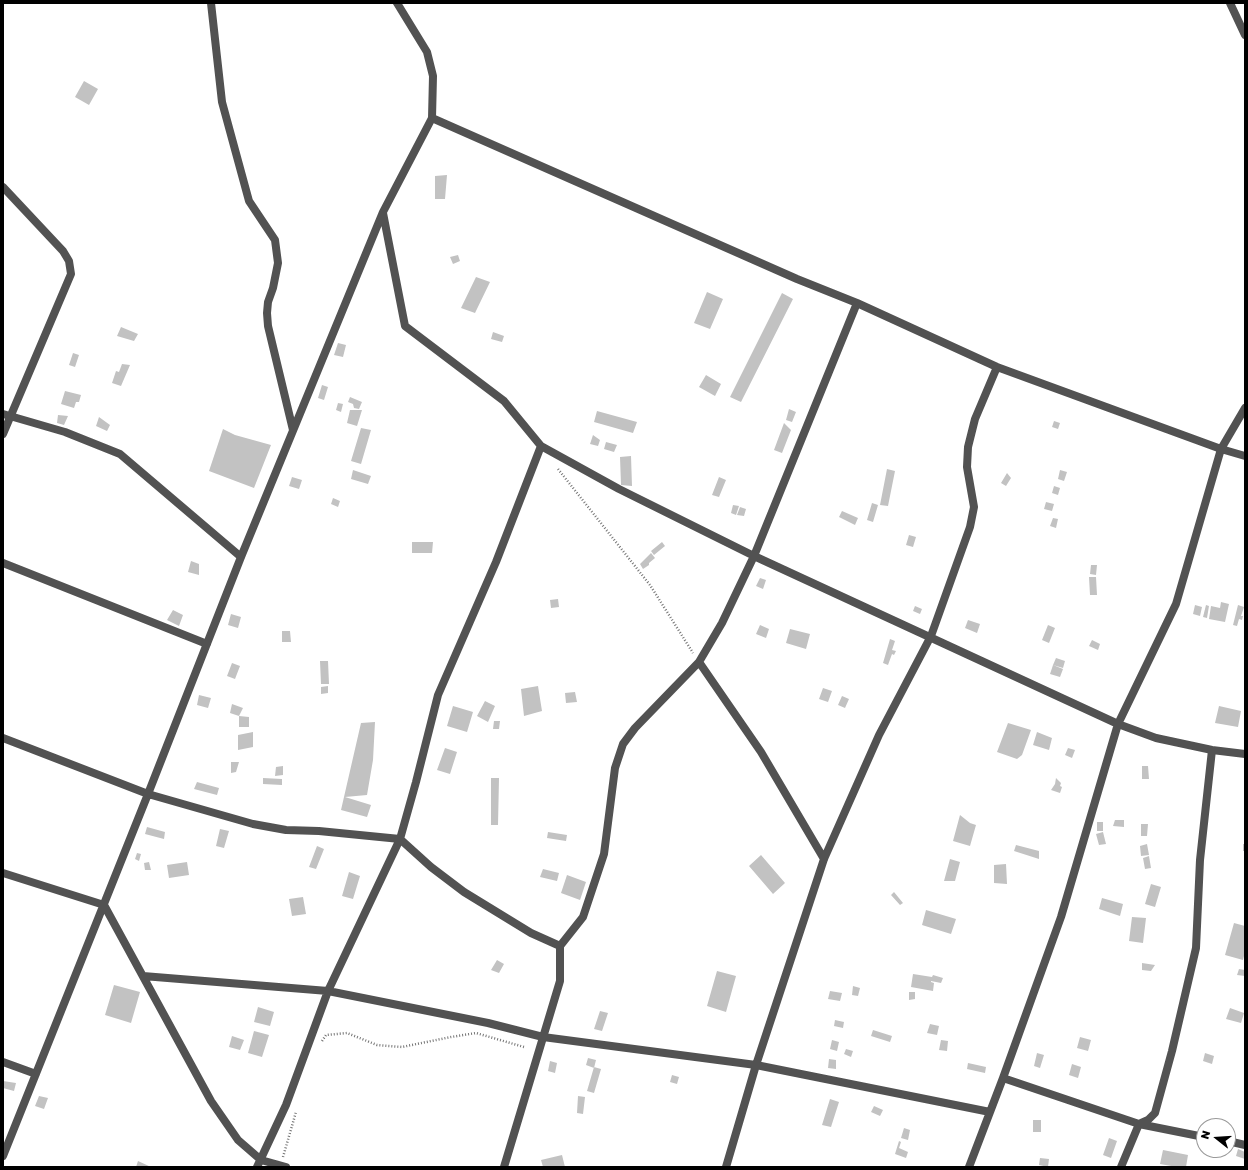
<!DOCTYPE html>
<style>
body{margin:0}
#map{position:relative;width:1248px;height:1170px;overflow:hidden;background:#fff;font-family:"Golos Text",sans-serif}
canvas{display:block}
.frame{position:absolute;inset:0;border:4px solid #000;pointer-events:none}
.north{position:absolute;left:1196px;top:1118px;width:40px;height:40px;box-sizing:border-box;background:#fff;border:1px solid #999;border-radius:50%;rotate:287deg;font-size:11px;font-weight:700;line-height:16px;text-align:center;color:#000}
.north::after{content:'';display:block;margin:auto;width:14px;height:18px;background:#000;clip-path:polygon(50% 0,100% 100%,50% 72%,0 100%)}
</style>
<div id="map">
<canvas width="1248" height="1170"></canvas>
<div class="frame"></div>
<div class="north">N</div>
</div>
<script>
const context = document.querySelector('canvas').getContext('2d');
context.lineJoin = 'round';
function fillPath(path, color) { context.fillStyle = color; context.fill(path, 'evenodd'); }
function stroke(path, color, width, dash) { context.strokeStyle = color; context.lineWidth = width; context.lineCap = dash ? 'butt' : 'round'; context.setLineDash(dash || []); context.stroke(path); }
const building = new Path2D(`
 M 84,81 L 98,89 L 89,105 L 75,97 Z
 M 447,175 L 445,199 L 435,199 L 435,176 Z
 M 458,255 L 460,261 L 453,264 L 450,257 Z
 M 476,277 L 490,282 L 475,313 L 461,308 Z
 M 707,292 L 723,299 L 710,329 L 694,323 Z
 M 782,293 L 793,299 L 741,402 L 730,397 Z
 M 121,327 L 138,334 L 134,341 L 117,336 Z
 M 493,332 L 504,336 L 502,342 L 491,339 Z
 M 338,343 L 346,345 L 343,357 L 334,355 Z
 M 73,353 L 79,355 L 75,367 L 69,365 Z
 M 122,364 L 130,365 L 121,386 L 112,383 L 116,371 L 119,372 Z
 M 706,375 L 721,384 L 715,396 L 699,387 Z
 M 322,385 L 328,387 L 324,400 L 318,398 Z
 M 65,391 L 81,395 L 79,402 L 76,402 L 74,408 L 61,404 Z
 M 350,397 L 362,402 L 359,409 L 354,408 L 353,404 L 348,402 Z
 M 338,403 L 343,404 L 341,412 L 336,410 Z
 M 789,409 L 796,412 L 792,422 L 786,420 Z
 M 350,410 L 362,410 L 357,426 L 347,423 Z
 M 597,411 L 637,422 L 633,433 L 594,422 Z
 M 58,415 L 68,416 L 64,425 L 57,423 Z
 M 99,417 L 110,425 L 107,431 L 96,426 Z
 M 1054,421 L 1060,423 L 1058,429 L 1052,427 Z
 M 784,423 L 791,430 L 782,453 L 774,450 Z
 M 361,428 L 371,430 L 361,464 L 351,461 Z
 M 223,429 L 235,435 L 271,445 L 254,488 L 209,471 Z
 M 593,435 L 600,440 L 598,446 L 590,444 Z
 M 606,442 L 617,445 L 614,452 L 604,449 Z
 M 631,456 L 632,486 L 621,485 L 620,457 Z
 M 887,469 L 895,471 L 888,506 L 880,505 Z
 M 353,470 L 371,476 L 368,484 L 351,479 Z
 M 1060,470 L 1067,472 L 1064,481 L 1058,479 Z
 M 1007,473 L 1011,478 L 1006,486 L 1001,483 Z
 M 292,477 L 302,480 L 299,489 L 289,486 Z
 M 719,477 L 726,480 L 719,497 L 712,495 Z
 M 1054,486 L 1060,488 L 1058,495 L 1052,493 Z
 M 333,498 L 340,501 L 338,507 L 331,504 Z
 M 1046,502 L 1054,504 L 1052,511 L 1044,509 Z
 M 872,503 L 878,505 L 873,522 L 867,520 Z
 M 733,505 L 739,506 L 736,515 L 731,513 Z
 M 740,507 L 746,509 L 744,516 L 737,515 Z
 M 842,511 L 858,518 L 855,525 L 839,517 Z
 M 1053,518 L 1058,519 L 1056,528 L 1050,526 Z
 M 909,535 L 916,537 L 913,547 L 906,545 Z
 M 412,542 L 433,542 L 432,553 L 412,553 Z
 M 662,542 L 665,546 L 654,555 L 651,551 Z
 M 651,553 L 655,558 L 649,563 L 649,565 L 643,569 L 640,564 Z
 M 191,561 L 199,564 L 199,575 L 188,572 Z
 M 1091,565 L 1097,565 L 1096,575 L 1090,574 Z
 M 1089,577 L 1096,577 L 1097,595 L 1090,595 Z
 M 760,578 L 766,580 L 763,589 L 756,586 Z
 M 558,599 L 559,607 L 551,608 L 550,600 Z
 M 1221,602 L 1229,604 L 1225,622 L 1209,619 L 1211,606 L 1220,608 Z
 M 1195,605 L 1202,607 L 1200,616 L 1193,614 Z
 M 1206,605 L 1209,606 L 1207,618 L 1203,617 Z
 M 1238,605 L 1244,607 L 1241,616 L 1243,616 L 1242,620 L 1239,619 L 1237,626 L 1233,625 Z
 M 915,606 L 922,609 L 920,614 L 913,611 Z
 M 173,610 L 183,615 L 179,626 L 167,620 Z
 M 231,614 L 241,617 L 238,628 L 228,625 Z
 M 968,620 L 980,624 L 977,633 L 965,628 Z
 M 760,625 L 769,629 L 766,638 L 756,634 Z
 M 1048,625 L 1055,628 L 1049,643 L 1042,640 Z
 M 790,629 L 810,634 L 806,649 L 786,643 Z
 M 282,631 L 290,631 L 291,642 L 282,642 Z
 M 890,639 L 895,641 L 892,650 L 896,651 L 894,655 L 892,654 L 888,665 L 883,663 Z
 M 1092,640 L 1100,644 L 1098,650 L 1089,646 Z
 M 1056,658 L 1065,661 L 1063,668 L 1053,665 Z
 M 320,661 L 328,661 L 329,684 L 321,684 Z
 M 232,663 L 240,666 L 235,679 L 227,676 Z
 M 1053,665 L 1063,669 L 1060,677 L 1050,674 Z
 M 328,686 L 328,693 L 321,694 L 321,687 Z
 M 538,686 L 542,711 L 524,716 L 521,689 Z
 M 823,688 L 832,691 L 828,702 L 819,699 Z
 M 575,692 L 577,702 L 566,703 L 565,693 Z
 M 199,695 L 211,698 L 208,708 L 197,705 Z
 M 842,696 L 849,699 L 845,708 L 838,705 Z
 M 485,701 L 495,706 L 488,722 L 477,716 Z
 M 232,704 L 243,708 L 239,716 L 249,717 L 249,727 L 239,727 L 239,716 L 230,713 Z
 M 453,706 L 473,712 L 467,732 L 447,726 Z
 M 1219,706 L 1241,711 L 1238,727 L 1215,723 Z
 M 494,721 L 500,721 L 499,729 L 493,729 Z
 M 375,722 L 373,760 L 367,795 L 345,797 L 371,805 L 367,817 L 341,810 L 361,723 Z
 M 1008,723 L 1031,730 L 1022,755 L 1017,759 L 997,752 Z
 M 253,732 L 253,747 L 238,750 L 238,735 Z
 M 1037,732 L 1052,738 L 1049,750 L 1033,745 Z
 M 445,748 L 457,752 L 450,774 L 437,770 Z
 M 1068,748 L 1075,750 L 1072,758 L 1065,755 Z
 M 231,762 L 239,762 L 236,772 L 231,773 Z
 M 283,766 L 283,775 L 275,776 L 276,767 Z
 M 1142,766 L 1148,766 L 1149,779 L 1142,779 Z
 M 263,778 L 282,779 L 282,785 L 263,784 Z
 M 491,778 L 499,778 L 498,825 L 491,825 Z
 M 1056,778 L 1061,783 L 1060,786 L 1062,787 L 1060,793 L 1051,790 L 1055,784 Z
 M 197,782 L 219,788 L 217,795 L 194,789 Z
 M 960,815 L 970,823 L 976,825 L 970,846 L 953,841 Z
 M 1115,820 L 1124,820 L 1124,827 L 1113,826 Z
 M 1097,822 L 1103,822 L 1103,831 L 1097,831 Z
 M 1141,824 L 1148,824 L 1147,836 L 1141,836 Z
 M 147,827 L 165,832 L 164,839 L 145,834 Z
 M 220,829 L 229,831 L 224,848 L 216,846 Z
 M 548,832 L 567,835 L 566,841 L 547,838 Z
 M 1103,832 L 1106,844 L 1099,845 L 1096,834 Z
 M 1147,844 L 1149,855 L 1141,856 L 1140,846 Z
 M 1243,844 L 1245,844 L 1245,851 L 1243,851 Z
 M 1016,845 L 1039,851 L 1039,859 L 1014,851 Z
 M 317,846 L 324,849 L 316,869 L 309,867 Z
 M 137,853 L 141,854 L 139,861 L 135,859 Z
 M 761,855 L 785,883 L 773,894 L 749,866 Z
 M 1149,856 L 1151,868 L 1145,869 L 1143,858 Z
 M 950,859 L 960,862 L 955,881 L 944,881 Z
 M 149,862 L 151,870 L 145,870 L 144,863 Z
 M 187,862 L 189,875 L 169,878 L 167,865 Z
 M 1006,864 L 1007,884 L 994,883 L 994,865 Z
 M 543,869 L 559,873 L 557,881 L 540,877 Z
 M 349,872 L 360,876 L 353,899 L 342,896 Z
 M 567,875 L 586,882 L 580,900 L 561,893 Z
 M 1151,884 L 1161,887 L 1155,907 L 1145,904 Z
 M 894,892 L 903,903 L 900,905 L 891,895 Z
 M 303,897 L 306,914 L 292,916 L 289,899 Z
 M 1102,898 L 1123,904 L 1120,916 L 1099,909 Z
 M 926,910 L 956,919 L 951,934 L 922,925 Z
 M 1132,917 L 1146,918 L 1143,943 L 1129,941 Z
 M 1234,923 L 1245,926 L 1245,952 L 1243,960 L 1225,955 Z
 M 497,960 L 504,964 L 499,973 L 491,970 Z
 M 1142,963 L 1155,965 L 1151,971 L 1142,970 Z
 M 1239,969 L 1245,970 L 1245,976 L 1237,975 Z
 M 717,971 L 736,976 L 726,1012 L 707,1006 Z
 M 913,974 L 932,977 L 933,975 L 943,978 L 941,983 L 931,981 L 931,982 L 934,983 L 933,991 L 911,987 Z
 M 114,985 L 140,992 L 131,1023 L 105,1015 Z
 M 853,986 L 860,988 L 858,996 L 852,995 Z
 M 830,991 L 842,993 L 840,1001 L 828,999 Z
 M 909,992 L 915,992 L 915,999 L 909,1000 Z
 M 258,1007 L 274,1012 L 270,1026 L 254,1022 Z
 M 1230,1008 L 1244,1013 L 1241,1023 L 1226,1019 Z
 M 600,1011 L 608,1013 L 602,1031 L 594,1029 Z
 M 835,1020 L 844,1022 L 843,1028 L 834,1026 Z
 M 930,1024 L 939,1026 L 937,1035 L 927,1033 Z
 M 873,1030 L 892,1036 L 890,1042 L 871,1036 Z
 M 254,1031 L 269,1035 L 262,1057 L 248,1053 Z
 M 232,1036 L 244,1040 L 240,1050 L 229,1047 Z
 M 1080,1037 L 1091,1040 L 1088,1051 L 1077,1048 Z
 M 832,1040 L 839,1042 L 837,1051 L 830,1049 Z
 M 941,1040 L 948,1041 L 947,1051 L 939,1050 Z
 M 846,1049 L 853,1051 L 851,1057 L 844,1054 Z
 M 1037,1053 L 1044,1055 L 1040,1068 L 1034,1066 Z
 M 1205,1053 L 1214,1056 L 1212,1064 L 1203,1061 Z
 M 588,1058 L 596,1060 L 594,1068 L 586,1065 Z
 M 829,1059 L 836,1060 L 836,1069 L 828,1068 Z
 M 550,1061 L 557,1063 L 555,1073 L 548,1071 Z
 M 968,1063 L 986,1067 L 985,1073 L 967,1069 Z
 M 1072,1064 L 1081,1067 L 1078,1078 L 1069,1075 Z
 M 594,1067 L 601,1069 L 594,1093 L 587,1091 Z
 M 672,1075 L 679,1077 L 677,1084 L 670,1082 Z
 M 3,1081 L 16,1083 L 14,1091 L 3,1088 Z
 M 39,1096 L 48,1098 L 44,1109 L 35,1106 Z
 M 578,1096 L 585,1097 L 583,1114 L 577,1113 Z
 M 830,1099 L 839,1102 L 831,1127 L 822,1125 Z
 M 874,1106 L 883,1110 L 880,1116 L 871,1112 Z
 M 1033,1120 L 1041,1120 L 1041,1132 L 1033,1132 Z
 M 904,1128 L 910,1130 L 908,1140 L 901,1138 Z
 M 1109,1138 L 1117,1141 L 1111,1158 L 1103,1155 Z
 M 899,1141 L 901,1142 L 899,1148 L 908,1152 L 906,1158 L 895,1154 Z
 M 1238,1149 L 1245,1152 L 1245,1159 L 1236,1156 Z
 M 1163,1150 L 1188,1155 L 1186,1167 L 1177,1167 L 1160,1164 Z
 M 562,1155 L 565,1167 L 543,1167 L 541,1160 Z
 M 1040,1158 L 1049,1159 L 1048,1167 L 1039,1165 Z
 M 138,1161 L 151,1167 L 136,1167 Z`);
const path = new Path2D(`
 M 558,469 L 650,585 L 693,653
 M 322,1041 L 326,1035 L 347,1033 L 377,1045 L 402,1047 L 451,1037 L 476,1033 L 524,1047
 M 283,1157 L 296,1112`);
const minor = new Path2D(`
 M 211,3 L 222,102 L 249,201 L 275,240 L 278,263 L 273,288 L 268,302 L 267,313 L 268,326 L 293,430
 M 1230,3 L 1245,35
 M 432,118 L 797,279 L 857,303 L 997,367 L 1221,449 L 1245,456
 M 3,187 L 63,251 L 69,261 L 71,274 L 3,434
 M 383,213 L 405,326 L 504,401 L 541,446 L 619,489 L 754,556 L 1118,724 L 1156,738 L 1212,750 L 1245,754
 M 3,414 L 65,432 L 120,454 L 241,557
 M 3,563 L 207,644
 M 699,662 L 761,752 L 824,859
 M 3,738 L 148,794 L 253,824 L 286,830 L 319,831 L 400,839 L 431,867 L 464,892 L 531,933 L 560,946
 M 3,873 L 104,905 L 211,1101 L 238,1140 L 261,1160 L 286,1167
 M 143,976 L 328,991 L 488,1023 L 543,1037 L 756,1065 L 990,1112
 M 3,1062 L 36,1074
 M 1003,1078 L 1139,1124 L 1204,1137
 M 1228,1141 L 1245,1145
 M 3,1156 L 148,794 L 241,557 L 383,212 L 432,118 L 433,76 L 427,52 L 397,3
 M 257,1167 L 286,1105 L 328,991 L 400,839 L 416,782 L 438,695 L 496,562 L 541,446
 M 504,1167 L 560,981 L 560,946 L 583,917 L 604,854 L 615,768 L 623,744 L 635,728 L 699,662 L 722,623 L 754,556 L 857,303
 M 726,1167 L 756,1065 L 824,859 L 879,735 L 931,636 L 970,527 L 974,507 L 967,467 L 968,447 L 975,419 L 997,367
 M 969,1167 L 1003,1078 L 1061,917 L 1118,724 L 1176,604 L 1221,449 L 1245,408
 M 1121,1167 L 1139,1124 L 1148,1120 L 1155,1113 L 1172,1051 L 1196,948 L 1200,860 L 1212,750`);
fillPath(building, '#c2c2c2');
stroke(path, '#747474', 2.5, [1, 2]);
stroke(minor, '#525252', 8);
</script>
